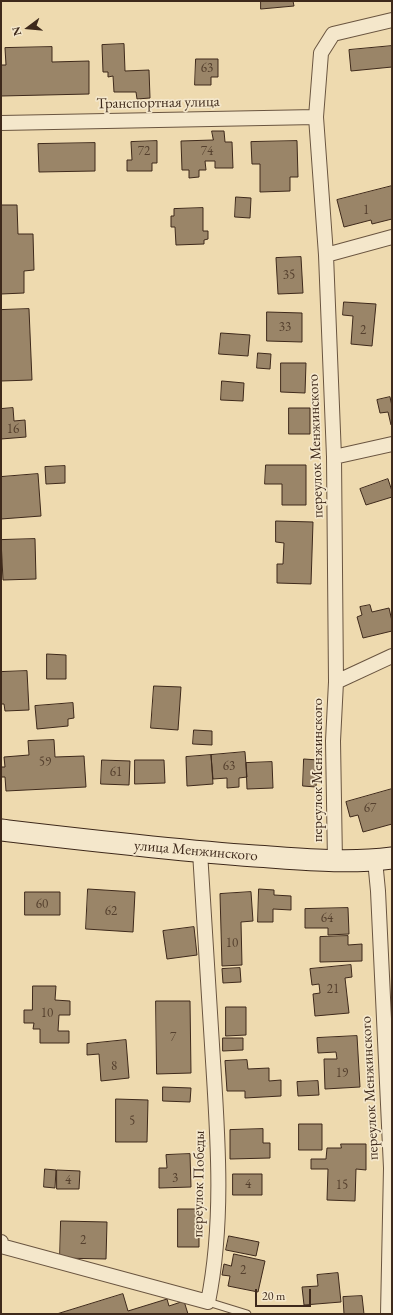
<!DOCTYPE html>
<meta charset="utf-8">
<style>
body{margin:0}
#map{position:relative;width:393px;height:1315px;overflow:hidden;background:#eedaaf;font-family:"EB Garamond",serif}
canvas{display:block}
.frame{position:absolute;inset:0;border:2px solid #3e291b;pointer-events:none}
.north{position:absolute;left:8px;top:8px;width:40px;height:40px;-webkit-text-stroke:3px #f4e7cb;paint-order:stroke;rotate:254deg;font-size:11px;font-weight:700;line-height:16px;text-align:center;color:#3e291b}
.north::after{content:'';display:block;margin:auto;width:14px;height:18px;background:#3e291b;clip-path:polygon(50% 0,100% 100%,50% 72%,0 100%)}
.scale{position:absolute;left:255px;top:1289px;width:56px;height:18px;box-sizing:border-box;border:2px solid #3e291b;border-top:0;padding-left:5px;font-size:12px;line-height:14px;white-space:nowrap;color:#3e291b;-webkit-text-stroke:3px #f4e7cb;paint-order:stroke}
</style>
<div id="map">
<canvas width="393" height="1315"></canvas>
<div class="frame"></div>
<div class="north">N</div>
<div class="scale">20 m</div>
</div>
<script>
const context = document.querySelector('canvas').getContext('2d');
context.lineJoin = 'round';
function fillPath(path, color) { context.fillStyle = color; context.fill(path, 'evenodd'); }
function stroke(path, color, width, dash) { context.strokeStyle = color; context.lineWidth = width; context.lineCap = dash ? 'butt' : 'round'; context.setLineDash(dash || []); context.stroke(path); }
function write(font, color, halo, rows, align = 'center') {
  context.font = font + ' "EB Garamond",serif'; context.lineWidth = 3.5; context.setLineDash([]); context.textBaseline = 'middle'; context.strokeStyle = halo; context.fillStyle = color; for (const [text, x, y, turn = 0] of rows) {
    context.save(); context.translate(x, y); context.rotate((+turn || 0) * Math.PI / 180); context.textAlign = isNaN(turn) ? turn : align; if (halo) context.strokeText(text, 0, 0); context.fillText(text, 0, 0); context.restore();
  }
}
const building = new Path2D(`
 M 261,1 L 293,1 L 294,6 L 261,9 Z
 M 124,44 L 125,71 L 149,70 L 150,98 L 137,99 L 136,92 L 114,92 L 113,76 L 108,77 L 108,72 L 103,72 L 102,45 Z
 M 392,46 L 392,67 L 351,71 L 349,50 Z
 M 52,47 L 52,62 L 89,61 L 89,94 L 1,96 L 1,65 L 6,65 L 5,48 Z
 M 196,59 L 218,59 L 218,77 L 211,77 L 211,85 L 195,85 Z
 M 212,131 L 224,131 L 225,142 L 232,142 L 233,168 L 215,168 L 215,161 L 205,161 L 206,170 L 199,170 L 199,177 L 189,178 L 189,170 L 182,170 L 181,141 L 213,140 Z
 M 157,141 L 157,163 L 152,163 L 152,171 L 127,171 L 127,160 L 132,160 L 131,142 Z
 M 297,141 L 298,177 L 290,177 L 290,191 L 260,192 L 260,164 L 252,164 L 251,142 Z
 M 95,143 L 95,171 L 39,172 L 38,144 Z
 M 392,186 L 392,219 L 372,224 L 371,220 L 344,227 L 337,200 Z
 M 236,197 L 251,198 L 250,218 L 235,217 Z
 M 1,205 L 17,205 L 18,234 L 33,234 L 34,270 L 24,271 L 24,293 L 1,294 Z
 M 203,208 L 203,231 L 208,231 L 208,239 L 204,240 L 204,244 L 176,245 L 175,227 L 171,227 L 171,216 L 174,216 L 174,209 Z
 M 301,257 L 303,293 L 278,294 L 276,258 Z
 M 344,302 L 376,304 L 372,346 L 351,344 L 353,316 L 343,315 Z
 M 29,309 L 32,380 L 1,381 L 1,310 Z
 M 267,312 L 302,313 L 302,342 L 267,341 Z
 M 221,333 L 250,335 L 248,356 L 219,354 Z
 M 258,353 L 271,354 L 270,369 L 257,368 Z
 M 281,363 L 306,363 L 305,393 L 281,392 Z
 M 222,381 L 244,383 L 243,401 L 221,400 Z
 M 390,397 L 392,406 L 392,425 L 391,425 L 388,412 L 380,413 L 377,400 Z
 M 13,408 L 14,421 L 25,420 L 26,437 L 1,439 L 1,409 Z
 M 289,408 L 310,408 L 310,434 L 289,434 Z
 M 266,465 L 306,465 L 306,505 L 282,505 L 282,484 L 265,484 Z
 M 65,466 L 65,483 L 46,484 L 45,467 Z
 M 38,474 L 41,516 L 1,519 L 1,477 Z
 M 388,479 L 392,491 L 392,497 L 366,505 L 360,489 Z
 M 276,521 L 313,522 L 311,584 L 277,583 L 277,564 L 283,564 L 284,543 L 276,542 Z
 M 35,539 L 36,579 L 3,580 L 1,540 Z
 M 370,605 L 372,612 L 389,608 L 392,621 L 392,631 L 363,638 L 357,617 L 362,615 L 360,607 Z
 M 47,654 L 66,655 L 66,679 L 47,679 Z
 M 27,671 L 29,710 L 5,711 L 4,704 L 1,704 L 1,672 Z
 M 154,686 L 181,687 L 178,730 L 151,728 Z
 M 73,703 L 74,718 L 68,719 L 68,726 L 37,729 L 35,706 Z
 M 194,730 L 212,731 L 212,745 L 193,744 Z
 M 54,740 L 55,757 L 84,756 L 86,787 L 6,791 L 5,777 L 1,777 L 1,767 L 5,767 L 4,757 L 29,755 L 28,741 Z
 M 245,752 L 247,777 L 239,778 L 239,787 L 227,788 L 227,778 L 213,779 L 211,755 Z
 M 211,755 L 213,784 L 187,786 L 186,757 Z
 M 304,759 L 318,760 L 316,787 L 303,786 Z
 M 102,760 L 130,761 L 129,785 L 101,784 Z
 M 135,760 L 164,760 L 165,783 L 135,784 Z
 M 272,762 L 273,788 L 247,789 L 246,763 Z
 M 392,789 L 392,824 L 363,832 L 358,815 L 350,817 L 346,802 Z
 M 88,889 L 135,892 L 133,932 L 86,929 Z
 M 259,889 L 274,890 L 274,895 L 291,896 L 291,910 L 273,909 L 273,922 L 258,922 Z
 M 25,892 L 60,892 L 60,915 L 25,915 Z
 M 251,892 L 253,921 L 241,922 L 242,965 L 222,966 L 220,894 Z
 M 348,908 L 349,934 L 328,935 L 328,928 L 305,928 L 305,909 Z
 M 194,927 L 197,955 L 167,959 L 163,931 Z
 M 348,936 L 348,945 L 362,944 L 362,961 L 320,962 L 320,937 Z
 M 351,965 L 352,977 L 345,978 L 349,1013 L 315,1016 L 313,994 L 320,993 L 319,984 L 312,985 L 310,969 Z
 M 240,968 L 241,982 L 223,983 L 222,969 Z
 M 33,986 L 56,986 L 55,1000 L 70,1001 L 70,1015 L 59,1015 L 58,1031 L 69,1031 L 69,1043 L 40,1043 L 40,1029 L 33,1029 L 34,1023 L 24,1023 L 24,1010 L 32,1010 Z
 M 156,1001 L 190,1001 L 191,1073 L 157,1074 Z
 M 226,1007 L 246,1007 L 246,1035 L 226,1036 Z
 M 357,1036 L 360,1087 L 325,1089 L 324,1059 L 337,1059 L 336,1052 L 318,1053 L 317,1038 Z
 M 223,1038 L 243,1038 L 243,1050 L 223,1051 Z
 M 126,1040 L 129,1078 L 101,1081 L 99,1054 L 87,1055 L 87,1044 Z
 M 247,1060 L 248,1069 L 269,1068 L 269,1081 L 281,1080 L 281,1096 L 245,1098 L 245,1091 L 227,1091 L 225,1061 Z
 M 318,1081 L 319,1095 L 298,1096 L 297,1082 Z
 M 163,1087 L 191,1088 L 190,1102 L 163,1101 Z
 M 116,1099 L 148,1100 L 147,1142 L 116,1142 Z
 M 299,1124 L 322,1124 L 322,1150 L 299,1150 Z
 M 263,1129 L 263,1143 L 270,1143 L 270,1158 L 230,1159 L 230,1130 Z
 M 341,1144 L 366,1144 L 366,1170 L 356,1169 L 355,1201 L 327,1200 L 328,1169 L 311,1169 L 311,1159 L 326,1159 L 327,1148 L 341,1148 Z
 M 190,1154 L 191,1187 L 159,1188 L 159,1168 L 167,1168 L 166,1155 Z
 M 45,1169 L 56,1170 L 55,1188 L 44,1187 Z
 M 57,1170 L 80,1171 L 79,1189 L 57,1189 Z
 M 233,1174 L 262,1174 L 262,1195 L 233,1195 Z
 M 178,1209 L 199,1209 L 199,1247 L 178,1247 Z
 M 61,1221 L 107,1222 L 106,1259 L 60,1258 Z
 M 229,1236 L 259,1242 L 256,1256 L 226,1250 Z
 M 234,1254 L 265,1261 L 258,1292 L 228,1286 L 230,1276 L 222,1275 L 224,1264 L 231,1266 Z
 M 338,1273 L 341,1302 L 304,1305 L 302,1287 L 318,1286 L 317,1275 Z
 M 123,1294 L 128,1311 L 167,1299 L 169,1306 L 184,1301 L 188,1314 L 57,1314 Z
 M 362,1296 L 364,1314 L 344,1314 L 343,1297 Z`);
const lane = new Path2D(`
 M 208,1302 L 247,1314`);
const street = new Path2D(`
 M 1,123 L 316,117
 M 326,255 L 392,237
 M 334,457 L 392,444
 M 336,682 L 392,656
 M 375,860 L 378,891 L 391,1168 L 388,1314
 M 335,862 L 333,741 L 336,682 L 334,457 L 326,255 L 316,117 L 321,53 L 333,34 L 392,20
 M 1,1242 L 1,1246 L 208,1302 C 224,1223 218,1140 213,1061 C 209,991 204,922 200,852`);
const secondary = new Path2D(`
 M 1,830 C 86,840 170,850 255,856 C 301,859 346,864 392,858`);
const numberNames = [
 ["63",207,68],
 ["72",144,151],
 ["74",207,151],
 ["1",366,210],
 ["35",289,275],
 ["33",285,327],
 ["2",363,330],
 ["16",13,429],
 ["59",45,762],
 ["63",229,766],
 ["61",116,772],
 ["67",370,808],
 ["60",42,904],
 ["62",111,911],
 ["64",327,918],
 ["10",232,943],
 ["21",333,989],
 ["10",47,1013],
 ["7",173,1037],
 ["8",114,1066],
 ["19",342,1073],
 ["5",132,1121],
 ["3",175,1178],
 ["4",68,1180],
 ["4",248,1184],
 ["15",342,1185],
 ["2",83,1240],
 ["2",243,1270]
];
const streetNames = [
 ["Транспортная улица",158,103,-1],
 ["переулок Менжинского",316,446,-92],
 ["переулок Менжинского",318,770,-90],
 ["улица Менжинского",196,851,5],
 ["переулок Менжинского",370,1088,-93],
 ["переулок Победы",199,1184,-89]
];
fillPath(building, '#9a8568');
stroke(building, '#3e291b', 1);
stroke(lane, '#6a5540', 9);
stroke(street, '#6a5540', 16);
stroke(secondary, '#3e291b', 23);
stroke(lane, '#f4e7cb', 7);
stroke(street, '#f4e7cb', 14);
stroke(secondary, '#f4e7cb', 21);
write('13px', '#55402e', null, numberNames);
write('15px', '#3e291b', '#f4e7cb', streetNames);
</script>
